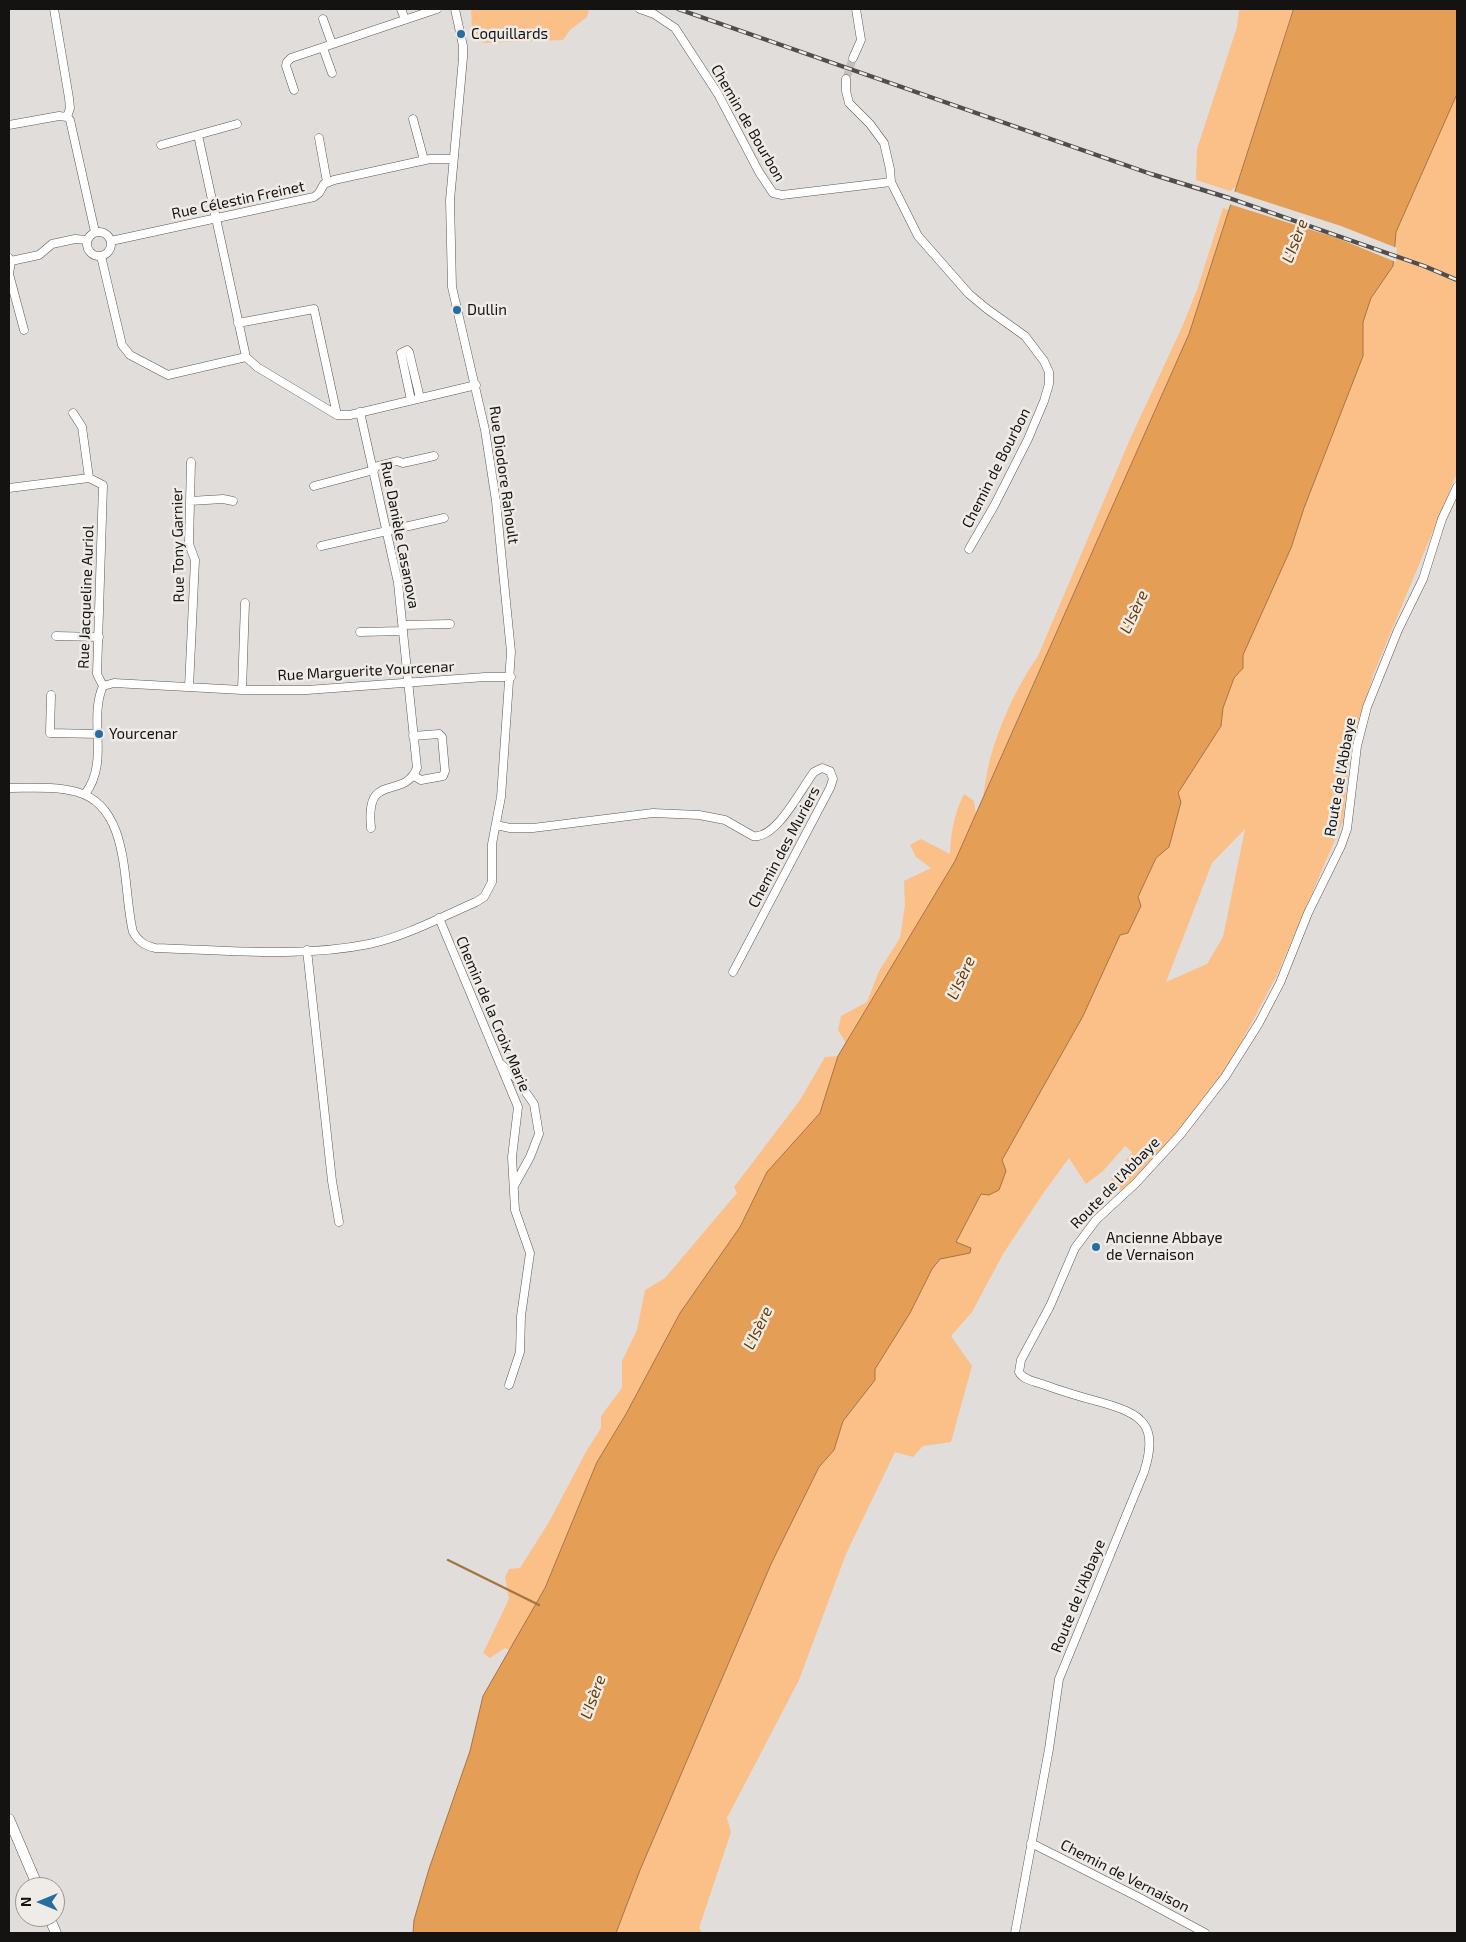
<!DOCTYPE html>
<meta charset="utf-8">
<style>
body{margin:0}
#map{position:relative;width:1466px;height:1942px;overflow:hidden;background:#e1ddda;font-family:"Exo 2",sans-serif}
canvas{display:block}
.frame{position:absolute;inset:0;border:10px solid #141312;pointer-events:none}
.north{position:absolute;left:15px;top:1877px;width:50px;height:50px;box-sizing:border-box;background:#efebe7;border:1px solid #979592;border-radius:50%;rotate:270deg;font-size:14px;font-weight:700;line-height:20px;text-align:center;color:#141312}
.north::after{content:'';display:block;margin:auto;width:18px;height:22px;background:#266da1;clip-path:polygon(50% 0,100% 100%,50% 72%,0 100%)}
</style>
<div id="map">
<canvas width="1466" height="1942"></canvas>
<div class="frame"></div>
<div class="north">N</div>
</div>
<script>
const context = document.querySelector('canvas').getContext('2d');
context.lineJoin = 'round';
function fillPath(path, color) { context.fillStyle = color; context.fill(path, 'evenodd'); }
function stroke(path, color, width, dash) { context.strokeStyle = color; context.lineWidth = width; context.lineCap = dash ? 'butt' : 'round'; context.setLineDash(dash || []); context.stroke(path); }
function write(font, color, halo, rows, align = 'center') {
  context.font = font + ' "Exo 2",sans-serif'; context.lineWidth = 5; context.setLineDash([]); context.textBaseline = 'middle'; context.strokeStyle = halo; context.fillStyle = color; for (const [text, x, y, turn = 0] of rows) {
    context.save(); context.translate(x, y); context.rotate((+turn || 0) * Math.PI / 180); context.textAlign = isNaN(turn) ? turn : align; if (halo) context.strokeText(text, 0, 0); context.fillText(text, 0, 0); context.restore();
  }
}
const green = new Path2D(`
 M 471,9 L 589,9 L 587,17 L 570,30 L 563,40 L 483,43 L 472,28 Z
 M 1239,9 L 1294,9 L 1237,186 L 1230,191 L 1196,180 L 1197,149 L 1237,27 Z
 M 1457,94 L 1457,473 L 1374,673 L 1351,744 L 1343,821 L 1277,975 L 1225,1073 L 1136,1183 L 1125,1191 L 1115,1189 L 1111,1180 L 1132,1152 L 1125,1146 L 1103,1171 L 1086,1184 L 1069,1158 L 1042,1195 L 1003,1254 L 972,1312 L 951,1336 L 972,1366 L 951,1442 L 923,1446 L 913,1457 L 895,1452 L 846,1554 L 799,1680 L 727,1818 L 731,1832 L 699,1928 L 702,1933 L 616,1933 L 640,1870 L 771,1564 L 819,1467 L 834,1450 L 843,1421 L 875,1380 L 875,1369 L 910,1313 L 932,1269 L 940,1259 L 970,1253 L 971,1248 L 956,1242 L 981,1194 L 1006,1171 L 1002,1160 L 1083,1016 L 1120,935 L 1128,933 L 1141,907 L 1138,897 L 1156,858 L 1160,853 L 1178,793 L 1221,726 L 1223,708 L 1234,678 L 1243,668 L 1243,655 L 1291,548 L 1304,508 L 1363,356 L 1363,322 L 1371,298 L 1393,266 L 1396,232 ZM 1245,829 L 1223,937 L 1207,964 L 1166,982 L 1212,863 Z
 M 1223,208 L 1229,210 L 1189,334 L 983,797 C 985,784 987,771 990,759 C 1000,723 1017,686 1038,656 L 1130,439 L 1182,327 L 1197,290 Z
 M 964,794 L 974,801 L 976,815 L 955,861 L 846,1043 L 838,1030 L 841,1016 L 867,1002 L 879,971 L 900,938 L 905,905 L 904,881 L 931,868 L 916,857 L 910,845 L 921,839 L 950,854 C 951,832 954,814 964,794 Z
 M 838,1056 L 820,1113 L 767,1172 L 740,1227 L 680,1313 L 626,1414 L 597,1462 L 545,1588 L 510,1650 L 505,1648 L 490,1658 L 483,1653 L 509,1599 L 505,1577 L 509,1569 L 520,1568 L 549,1522 L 587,1450 L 601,1428 L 601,1416 L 622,1388 L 622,1361 L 637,1330 L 645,1290 L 665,1278 L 737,1193 L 734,1187 L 800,1100 L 825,1057 Z`);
const water = new Path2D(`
 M 1294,9 L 1457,9 L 1457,94 L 1396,232 L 1393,266 L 1371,298 L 1363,322 L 1363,356 L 1304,508 L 1291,548 L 1243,655 L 1243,668 L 1234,678 L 1223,708 L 1221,726 L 1178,793 L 1181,802 L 1169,847 L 1156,858 L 1138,897 L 1141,906 L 1128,933 L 1120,935 L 1083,1016 L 1002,1160 L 1006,1171 L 999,1190 L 989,1195 L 981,1194 L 956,1242 L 971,1248 L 970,1253 L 940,1259 L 932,1269 L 910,1313 L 875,1369 L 875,1380 L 843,1421 L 834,1450 L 819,1467 L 771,1564 L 640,1870 L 616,1933 L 413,1933 L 414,1920 L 429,1869 L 470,1751 L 483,1696 L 545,1588 L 597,1462 L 626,1414 L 680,1313 L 740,1227 L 767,1172 L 820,1113 L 838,1056 L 955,861 L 1189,334 Z`);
const pier = new Path2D(`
 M 1233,191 L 1341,226 L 1397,248 L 1396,262 L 1337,238 L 1229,204 Z`);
const stream = new Path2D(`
 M 448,1560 L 539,1605`);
const streetTunnel = new Path2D(`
 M 846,79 L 853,58`);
const street = new Path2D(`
 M 54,9 L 69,98 L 70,108 L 67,117
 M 401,9 L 405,19
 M 640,9 L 654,14 L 675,28 L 718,94 L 759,172 L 773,193 L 782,195 L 891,182
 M 323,19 L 332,44
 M 323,48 L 332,73
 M 853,58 L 861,40 L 856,9
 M 846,79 L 846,91 L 849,103 L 870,124 L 884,143 L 890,169 L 891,182 L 918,236 L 969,294 L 987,309 L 1025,336 L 1044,361 L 1049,372 L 1049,384 L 1044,401 L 1028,439 L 994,506 L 969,549
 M 294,90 L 286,66 L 287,62 L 291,58 L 437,9
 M 413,119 L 424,160
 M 9,125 L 59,116 L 67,117 L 70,120 L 95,232
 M 198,135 L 246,357
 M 319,138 L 327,182
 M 161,145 L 237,124
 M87 244a12 12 0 1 1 24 0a12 12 0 1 1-24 0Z
 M 111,241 L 314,197 L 319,193 L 324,184 L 334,180 L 430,159 L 452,159
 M 101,256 L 122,345 L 130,355 L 168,375 L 246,357
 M 9,258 L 11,261 L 39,255 L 52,244 L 75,239 L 87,240
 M 11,261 L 9,274 L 24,330
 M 238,323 L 314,309 L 337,415
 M 246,357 L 257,367 L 337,415 L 350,415 L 476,385
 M 411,400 L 401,353 L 407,350 L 409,352 L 420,398
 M 360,412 L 398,583 L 417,768 C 403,802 365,769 371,828
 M 73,413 L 82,427 L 89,478
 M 374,467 L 397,461 L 403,463 L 434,456
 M 314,486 L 374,470
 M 9,488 L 89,478 L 103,485 L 97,674 L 103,686
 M 190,501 L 223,499 L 233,501
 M 321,546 L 444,518
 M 403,625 L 450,624
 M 360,632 L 403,631
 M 56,636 L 99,637
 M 103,686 L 114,683 L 242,690 L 307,690 L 485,677 L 511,677
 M 189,687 L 195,560 L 189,544 L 191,462
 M 242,690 L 245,603
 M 51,695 L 50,733 L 99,734
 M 413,736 L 439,734 L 442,737 L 445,771 L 443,776 L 421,780 L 414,776
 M 9,788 C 31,788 56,786 77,792 C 132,807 122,889 133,932 C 139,942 144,945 155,948 C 225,950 300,958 369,944 C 407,936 441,917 476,902 L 484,897 L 492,882 L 492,844 L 501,797 L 511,652 L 496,501 L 485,430 L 452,287 L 450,200 L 463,58 L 463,46 L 455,9
 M 85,794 C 110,762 88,720 103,686
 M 496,825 L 510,828 L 533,828 L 653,813 L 699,815 L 725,820 L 753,836 C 776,840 801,789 814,772 L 822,768 L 830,771 L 833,779 L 830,788 L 733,972
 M 439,918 L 518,1107 L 512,1157 L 515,1210 L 530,1253 L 521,1316 L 520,1352 L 509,1385
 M 307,950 L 332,1181 L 339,1222
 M 501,1064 L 515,1077 L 534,1104 L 539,1134 L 530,1157 L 514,1186
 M 1031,1843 L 1140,1898 L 1205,1933
 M 1015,1933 L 1049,1749 L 1059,1679 L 1144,1472 C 1159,1425 1143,1414 1100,1402 C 1081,1397 1061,1391 1042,1384 C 1034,1381 1023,1380 1019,1372 L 1021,1360 L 1050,1306 L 1075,1248 L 1096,1220 L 1136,1183 L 1180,1135 L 1225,1077 L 1259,1023 L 1280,983 L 1308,913 L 1341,846 L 1347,829 L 1357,746 L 1367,707 L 1398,630 L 1423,579 L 1442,519 L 1457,487`);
const secondary = new Path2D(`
 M 9,1819 L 38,1887
 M 49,1917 L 56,1933`);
const rail = new Path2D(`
 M 678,9 L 1151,174 L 1229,198 L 1424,266 L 1457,280`);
const markers = [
 [461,34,5,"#266da1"],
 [457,310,5,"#266da1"],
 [99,734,5,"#266da1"],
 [1096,1247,5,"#266da1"]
];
const poiNames = [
 ["Coquillards",471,34],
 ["Dullin",467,310],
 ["Yourcenar",109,734],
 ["Ancienne Abbaye",1106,1238],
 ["de Vernaison",1106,1255]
];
const streetNames = [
 ["Chemin de Bourbon",748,123,60],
 ["Rue Célestin Freinet",238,200,-12],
 ["Chemin de Bourbon",996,468,-63],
 ["Rue Diodore Rahoult",504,475,82],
 ["Rue Danièle Casanova",400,535,79],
 ["Rue Tony Garnier",178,545,-91],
 ["Rue Jacqueline Auriol",86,597,-88],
 ["Rue Marguerite Yourcenar",366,671,-3],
 ["Route de l'Abbaye",1340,777,-80],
 ["Chemin des Muriers",784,847,-62],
 ["Chemin de la Croix Marie",493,1014,67],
 ["Route de l'Abbaye",1115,1183,-46],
 ["Route de l'Abbaye",1078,1596,-68],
 ["Chemin de Vernaison",1125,1876,27]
];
const waterNames = [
 ["L'Isère",1295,241,-69],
 ["L'Isère",1134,612,-65],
 ["L'Isère",961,978,-65],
 ["L'Isère",758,1328,-64],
 ["L'Isère",593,1697,-70]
];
fillPath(green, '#fac088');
fillPath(water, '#e49e56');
stroke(water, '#a67442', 1);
fillPath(pier, '#e1ddda');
stroke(stream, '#a67442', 2.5);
stroke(streetTunnel, '#c2bfbc', 8, [8, 4]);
stroke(street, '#5c5855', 9);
stroke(secondary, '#5c5855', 11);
stroke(street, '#fff', 8);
stroke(secondary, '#fff', 10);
stroke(rail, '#504e4c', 4.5);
stroke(rail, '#efebe7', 2.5, [8]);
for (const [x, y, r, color] of markers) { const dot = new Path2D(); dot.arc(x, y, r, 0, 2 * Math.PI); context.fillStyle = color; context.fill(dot); stroke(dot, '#efebe7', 2); }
write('15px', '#141312', '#efebe7', poiNames, 'left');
write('15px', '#141312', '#efebe7', streetNames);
write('italic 16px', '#693c00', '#efebe7', waterNames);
</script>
